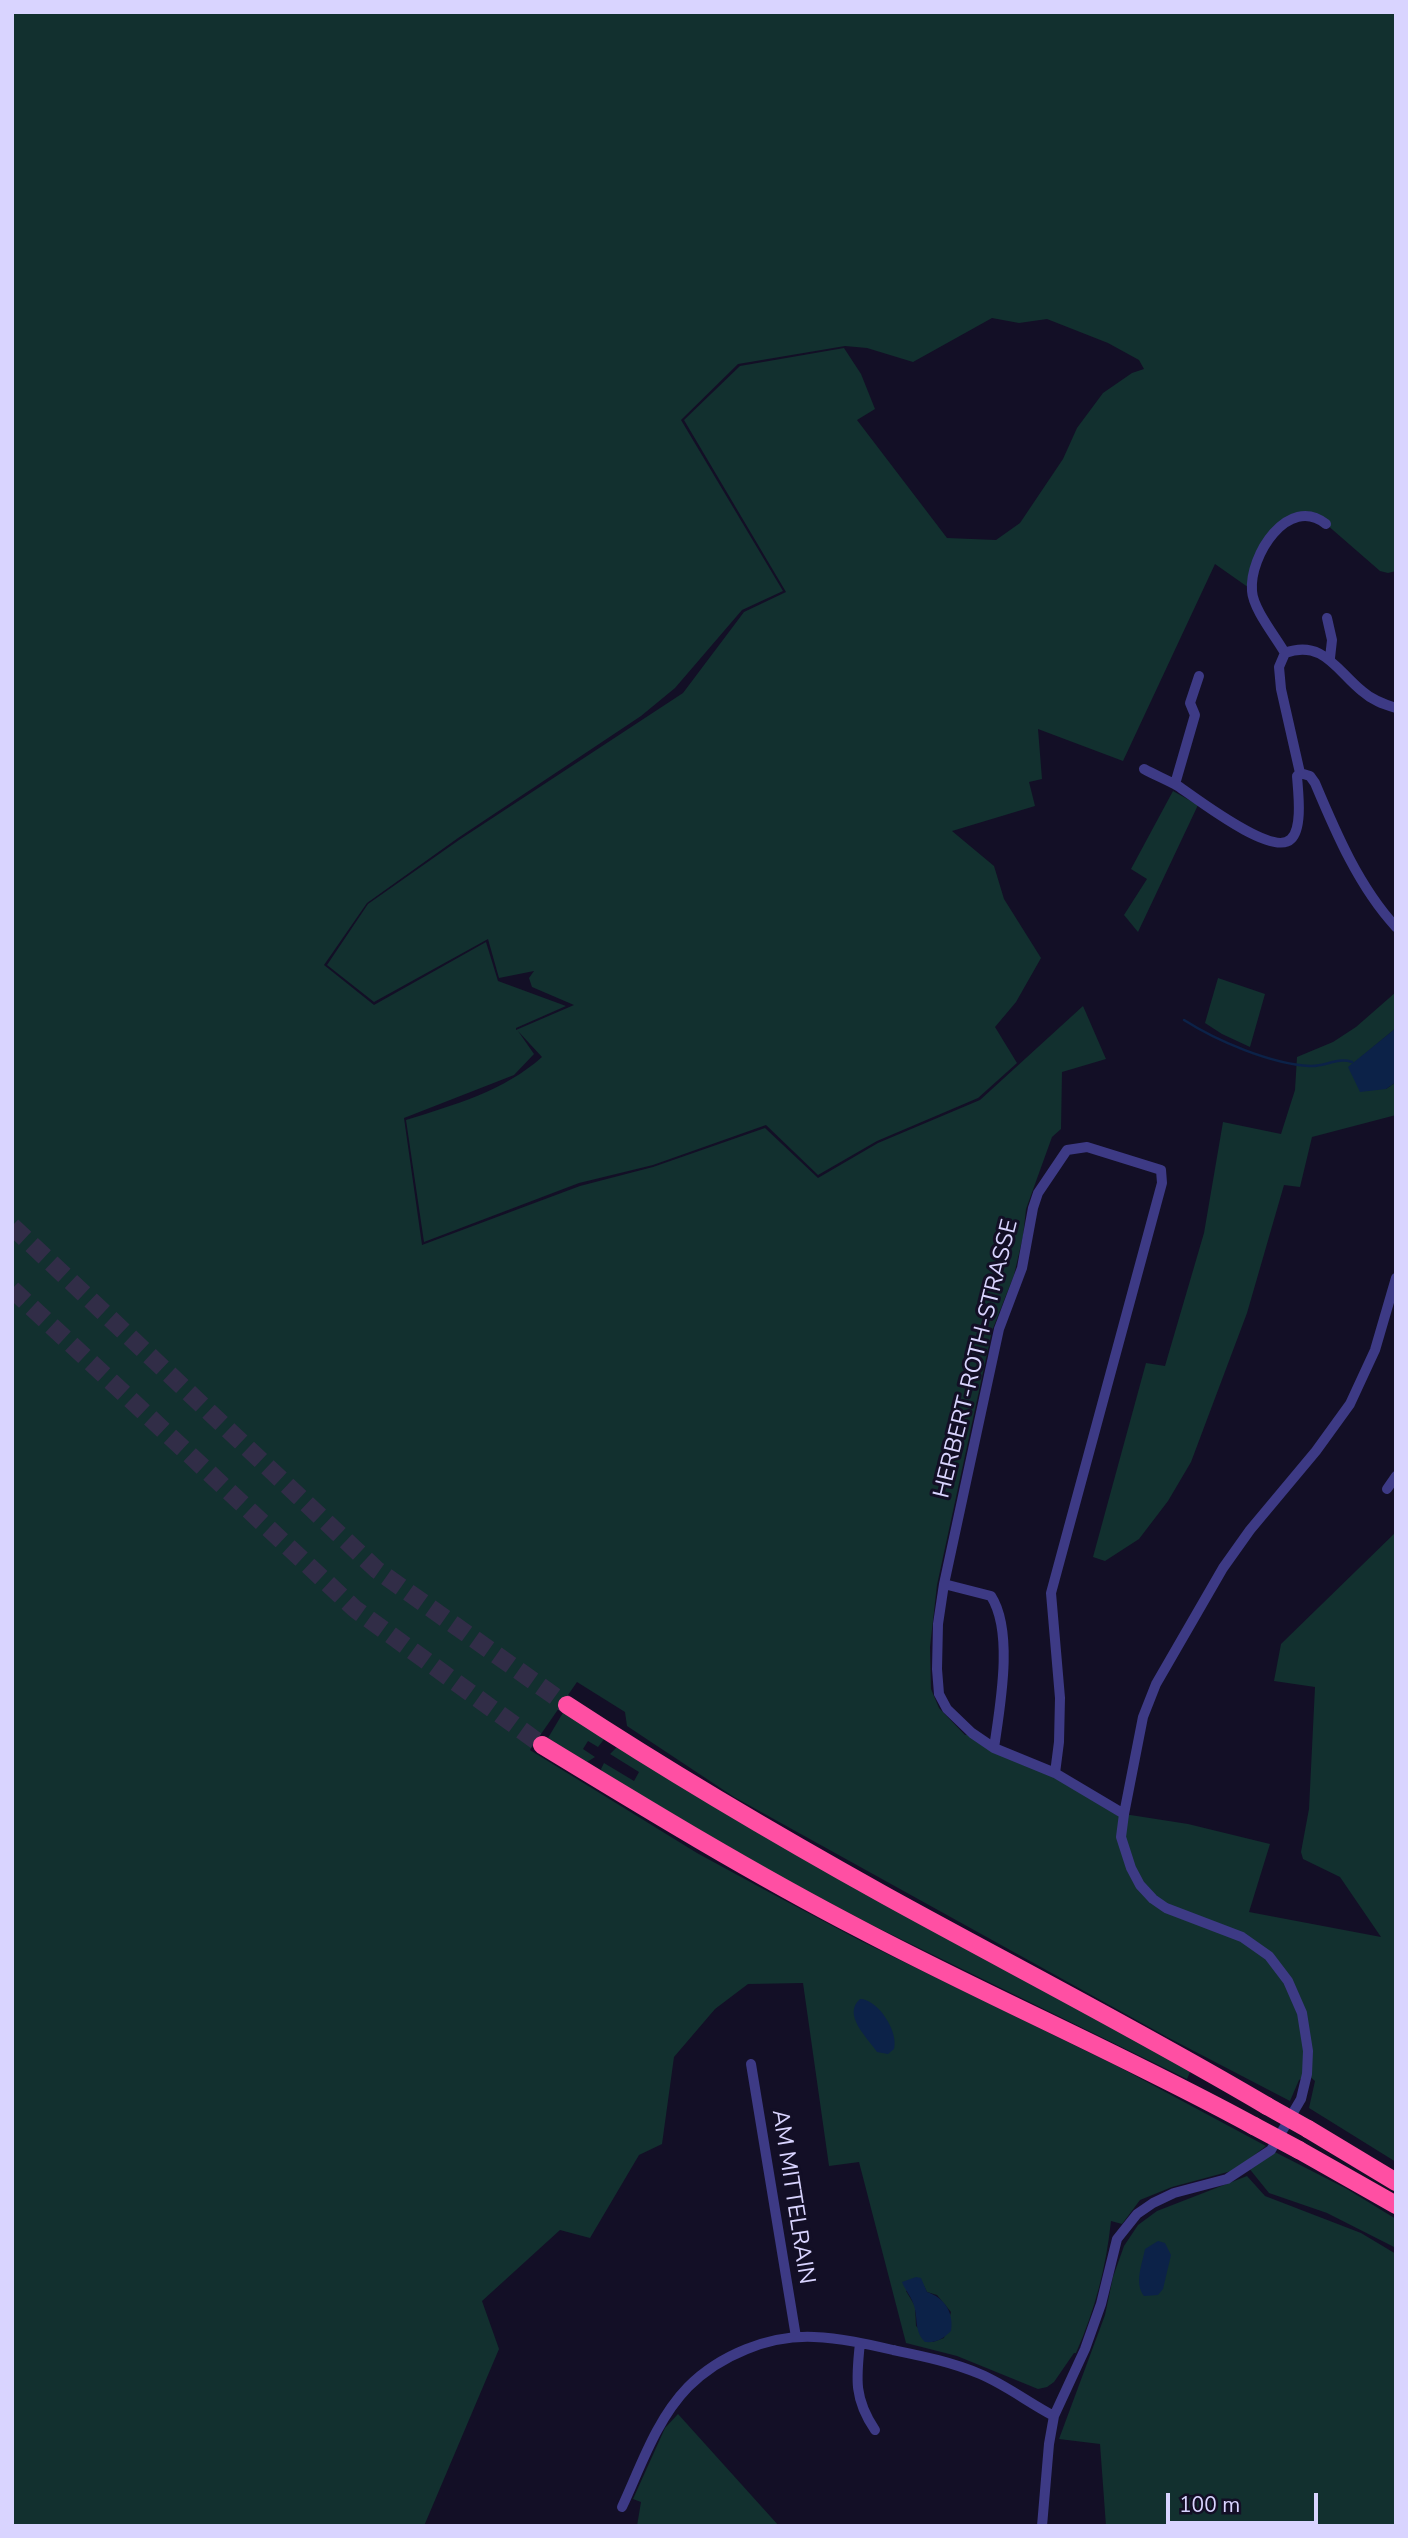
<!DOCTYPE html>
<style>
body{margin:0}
#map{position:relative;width:1408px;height:2538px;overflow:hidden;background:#130f26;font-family:"Nunito Sans",sans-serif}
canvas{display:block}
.frame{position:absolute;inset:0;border:14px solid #d9d4ff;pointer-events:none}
.scale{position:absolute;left:1166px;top:2493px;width:152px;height:32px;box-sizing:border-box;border:4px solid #d9d4ff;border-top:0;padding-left:9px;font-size:21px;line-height:24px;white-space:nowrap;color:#d9d4ff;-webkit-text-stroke:5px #130f26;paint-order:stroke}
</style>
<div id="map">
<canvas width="1408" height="2538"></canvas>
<div class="frame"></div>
<div class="scale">100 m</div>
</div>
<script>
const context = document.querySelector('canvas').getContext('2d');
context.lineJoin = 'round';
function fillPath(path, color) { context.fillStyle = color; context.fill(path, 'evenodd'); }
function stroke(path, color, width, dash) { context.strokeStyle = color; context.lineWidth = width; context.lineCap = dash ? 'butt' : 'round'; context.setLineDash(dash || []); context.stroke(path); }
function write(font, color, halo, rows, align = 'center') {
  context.font = font + ' "Nunito Sans",sans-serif'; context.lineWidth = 6; context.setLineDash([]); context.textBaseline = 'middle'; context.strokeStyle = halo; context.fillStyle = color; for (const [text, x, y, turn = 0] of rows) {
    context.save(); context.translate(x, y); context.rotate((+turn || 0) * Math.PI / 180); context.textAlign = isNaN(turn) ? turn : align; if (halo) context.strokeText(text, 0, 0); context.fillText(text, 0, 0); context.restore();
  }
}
const green = new Path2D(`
 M 12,12 L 1396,12 L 1396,571 L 1388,573 L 1380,571 L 1326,524 L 1296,515 L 1267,543 L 1252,590 L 1215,564 L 1123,761 L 1038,729 L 1042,779 L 1029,782 L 1035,806 L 952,831 L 994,866 L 1004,899 L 1041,958 L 1016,1002 L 995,1027 L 1017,1063 L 978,1098 L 877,1141 L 818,1175 L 766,1125 L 653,1165 L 579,1183 L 424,1242 L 406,1120 C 454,1105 504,1091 542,1057 L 518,1031 L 534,1054 L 514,1075 L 404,1118 L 422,1245 L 580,1186 L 653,1167 L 765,1128 L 818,1178 L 878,1143 L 980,1100 L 1083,1006 L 1106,1059 L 1062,1072 L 1061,1129 L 1052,1137 L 1026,1209 L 1023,1236 L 1014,1275 L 992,1331 L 937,1585 L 930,1647 L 931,1689 L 939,1708 L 965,1735 L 972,1733 L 1055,1773 L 1124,1814 L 1188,1824 L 1270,1844 L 1249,1912 L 1381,1937 L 1340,1877 L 1303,1859 L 1301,1852 L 1309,1809 L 1315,1687 L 1274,1681 L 1281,1644 L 1396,1532 L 1396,2162 L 1309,2108 L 1315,2081 L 1307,2074 L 1299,2080 L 1290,2101 L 1167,2037 L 734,1797 L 627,1726 L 625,1712 L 577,1682 L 530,1750 L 697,1853 L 765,1890 L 861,1941 L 1119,2067 L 1266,2146 L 1235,2170 L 1172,2187 L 1140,2200 L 1122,2224 L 1111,2221 C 1106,2268 1095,2310 1076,2353 L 1074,2353 L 1054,2382 L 1047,2387 L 1038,2389 L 957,2356 L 906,2343 L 859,2162 L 829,2166 L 803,1983 L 748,1984 L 715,2009 L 674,2057 L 662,2144 L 639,2155 L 590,2238 L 560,2230 L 482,2301 L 499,2349 L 424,2526 L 12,2526 ZM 992,318 L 1019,323 L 1047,319 L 1108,343 L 1139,360 L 1144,369 L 1132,373 L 1103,393 L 1077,428 L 1063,459 L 1020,523 L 996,540 L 947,538 L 857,420 L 875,409 L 861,374 L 844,348 L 740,366 L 684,420 L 786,592 L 744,612 L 683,693 L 459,840 L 368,904 L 327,965 L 374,1002 L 488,939 L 499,978 L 534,971 L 529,978 L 532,987 L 574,1005 L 516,1030 L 516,1028 L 566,1006 L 498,981 L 486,942 L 374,1005 L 324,965 L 367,903 L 458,838 L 641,716 L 675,688 L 742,610 L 783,591 L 681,420 L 738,364 L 845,346 L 867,348 L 913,362 ZM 924,2286 L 927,2292 L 937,2295 L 951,2312 L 944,2338 L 933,2342 L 916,2326 L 915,2306 L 906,2291 Z
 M 1173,791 L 1198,805 L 1138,932 L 1124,915 L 1147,879 L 1131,869 Z
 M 1218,978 L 1265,994 L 1250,1047 L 1222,1034 L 1205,1023 Z
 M 1396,992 L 1396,1028 L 1349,1067 L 1386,1089 L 1396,1082 L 1396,1115 L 1312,1137 L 1300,1187 L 1284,1185 L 1247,1313 L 1191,1462 L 1168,1501 L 1139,1539 L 1105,1561 L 1093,1557 L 1146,1363 L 1165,1366 L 1204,1233 L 1223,1122 L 1281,1134 L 1295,1090 L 1297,1057 L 1333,1042 L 1356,1027 Z
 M 564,1711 L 605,1738 L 598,1747 L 588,1741 L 583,1749 L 595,1757 L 587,1762 L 548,1738 Z
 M 617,1747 L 1191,2070 L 1187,2079 L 868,1923 L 772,1872 L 603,1773 L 601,1769 L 604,1763 L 634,1781 L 639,1772 L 610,1754 Z
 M 1271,2150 L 1347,2189 L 1396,2219 L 1396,2248 L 1327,2213 L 1269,2193 L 1248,2167 Z
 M 1247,2176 L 1265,2196 L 1361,2233 L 1396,2254 L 1396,2526 L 1106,2526 L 1100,2444 L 1059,2439 L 1105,2315 L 1113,2277 L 1124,2246 L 1138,2225 L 1157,2211 Z
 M 678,2414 L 779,2526 L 637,2526 L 641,2502 L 633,2499 L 665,2428 Z`);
const water = new Path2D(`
 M 1396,1028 L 1396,1082 L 1386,1089 L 1360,1092 L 1348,1067 Z
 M 860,1999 C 878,1999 899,2032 894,2049 L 888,2054 L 877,2052 C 867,2037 842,2015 860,1999 Z
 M 1158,2241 L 1165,2243 L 1171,2255 L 1163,2289 L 1158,2295 L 1144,2296 C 1134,2283 1142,2265 1145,2249 Z
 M 916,2277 L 921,2278 L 927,2292 C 945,2298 954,2313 951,2331 C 943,2339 936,2343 925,2342 C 913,2330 919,2317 913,2303 C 911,2296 905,2290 902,2282 Z`);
const stream = new Path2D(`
 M 1184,1020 C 1217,1041 1271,1064 1310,1066 C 1325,1067 1337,1057 1352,1062`);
const motorwayTunnel = new Path2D(`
 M 12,1226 L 377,1570 L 567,1705
 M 12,1289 L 355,1609 L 542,1745`);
const minor = new Path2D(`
 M 1327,618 L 1332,640 L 1330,658
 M 1285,653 C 1276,637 1253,609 1252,591 C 1249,556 1288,494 1326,524
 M 1396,708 C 1383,704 1372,700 1362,691 C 1337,671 1323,639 1285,653 L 1279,667 L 1281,689 L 1300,773 L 1310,776 L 1315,783 C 1336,833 1359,887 1396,927
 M 1144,769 C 1155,775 1167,780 1178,786 C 1196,798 1273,858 1291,839 C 1303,828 1298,791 1297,776 L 1300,773
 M 1175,784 L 1195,715 L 1190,703 L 1199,676
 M 1387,1489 L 1396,1476
 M 944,1584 L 991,1596 C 1014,1632 1000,1706 994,1748
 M 1055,1773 L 1059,1742 L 1060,1698 L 1051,1593 L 1162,1183 L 1161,1170 L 1087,1147 L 1067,1150 L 1038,1193 L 1033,1208 L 1022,1268 L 999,1329 L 944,1584 L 938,1624 L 937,1669 L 939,1694 L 947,1709 L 972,1733 L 994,1748 L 1055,1773 L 1124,1814
 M 751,2064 L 796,2337
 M 860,2343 C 856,2379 854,2399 875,2430
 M 622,2507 C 641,2466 656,2420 688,2387 C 720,2355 769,2335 814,2337 C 841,2338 867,2344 893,2350 C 922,2356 952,2362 980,2374 C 1006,2385 1029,2403 1054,2416
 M 1042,2526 L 1049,2444 L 1054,2416 L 1085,2349 L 1101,2304 L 1117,2239 L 1137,2214 L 1153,2203 L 1174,2193 L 1227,2179 L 1271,2150 L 1301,2099 L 1307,2074 L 1308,2051 L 1302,2013 L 1288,1981 L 1269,1956 L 1242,1937 L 1166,1908 L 1153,1899 L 1140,1885 L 1131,1868 L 1121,1837 L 1124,1814 L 1143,1717 L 1156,1684 L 1223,1568 L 1250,1530 L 1316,1451 L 1350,1404 L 1375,1350 L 1396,1278`);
const motorway = new Path2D(`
 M 567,1705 C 671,1773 778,1836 886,1896 C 1013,1966 1142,2032 1267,2106
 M 542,1745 C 647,1809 752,1873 862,1930 C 991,1998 1126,2056 1254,2126
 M 1308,2129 L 1396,2182
 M 1299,2150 L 1396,2205`);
const motorwayBridge = new Path2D(`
 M 1267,2106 L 1308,2129
 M 1254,2126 L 1299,2150`);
const streetNames = [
 ["HERBERT-ROTH-STRASSE",977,1359,-76],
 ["AM MITTELRAIN",792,2197,81]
];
fillPath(green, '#12302f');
fillPath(water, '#0c2248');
stroke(stream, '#0c2248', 2.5);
stroke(motorwayTunnel, '#312d47', 18, [18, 9]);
stroke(minor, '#3d3a85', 10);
stroke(motorway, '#ff4fa3', 18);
stroke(motorwayBridge, '#ff4fa3', 18);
write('23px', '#d9d4ff', '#130f26', streetNames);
</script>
